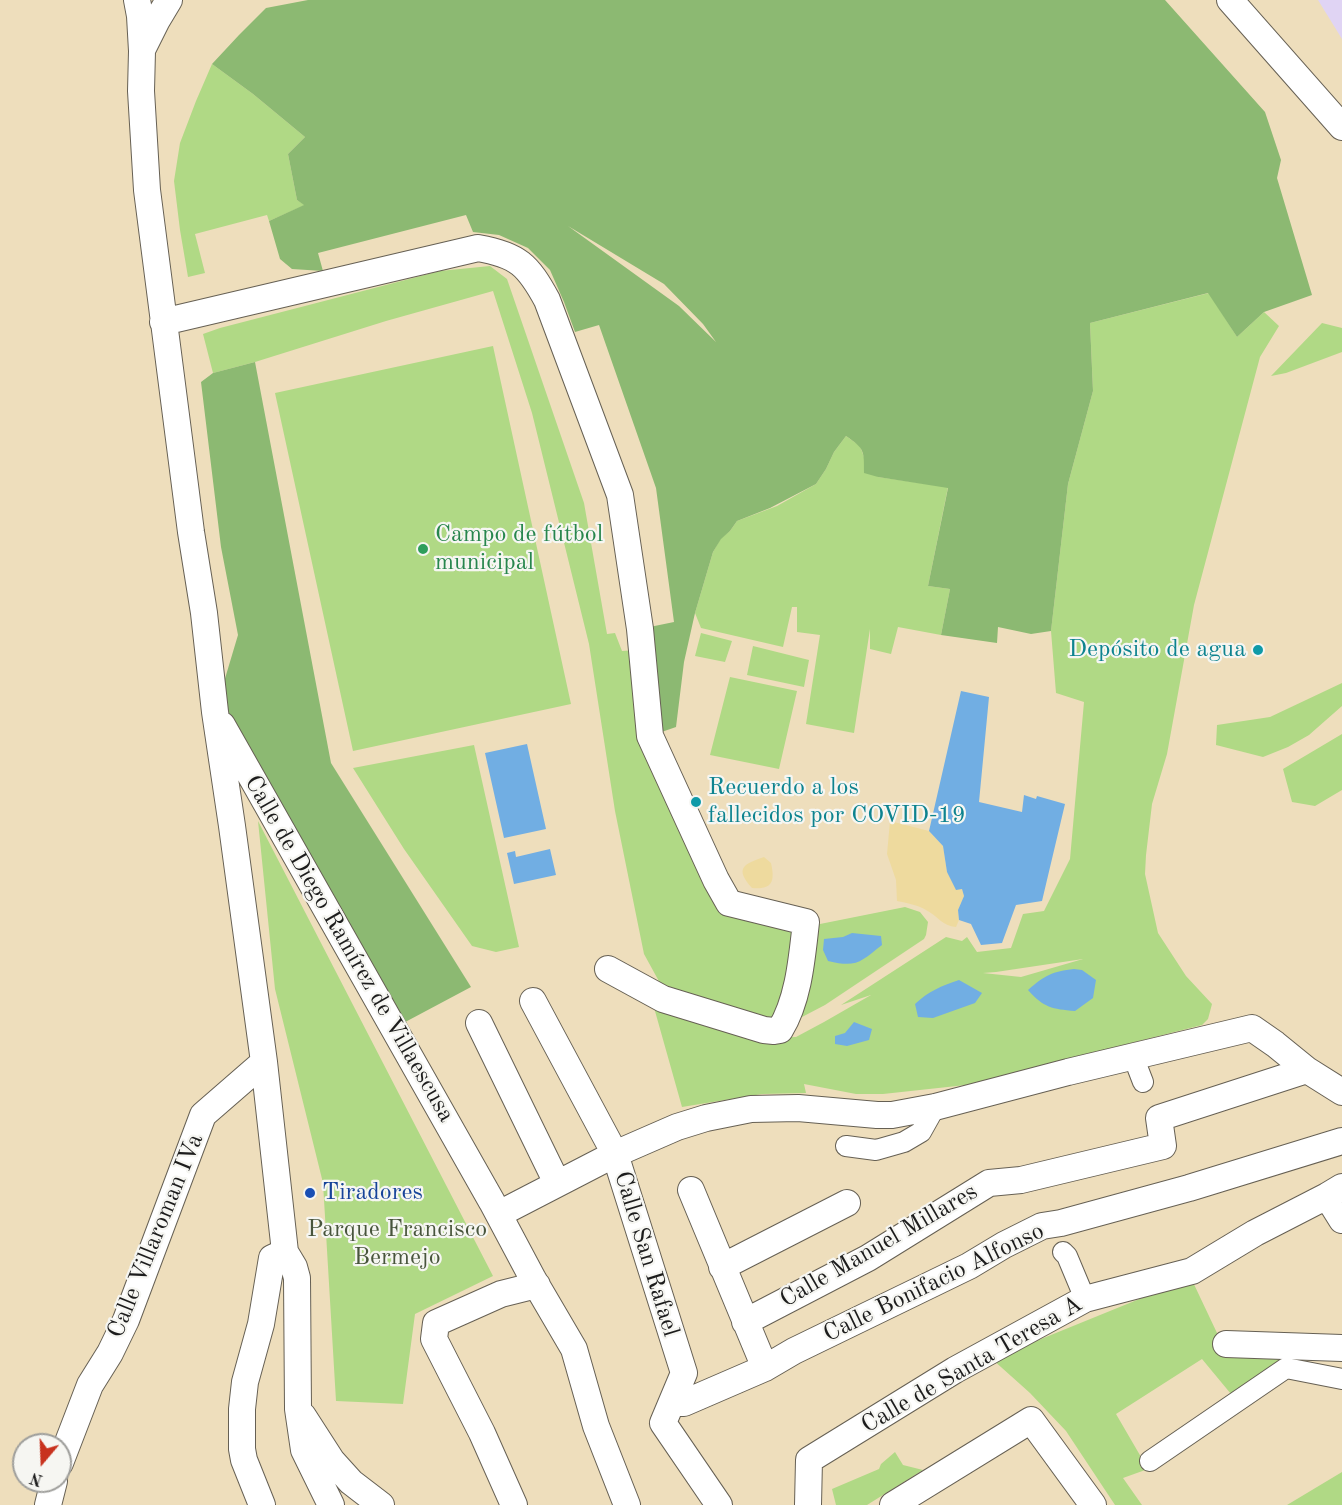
<!DOCTYPE html>
<meta charset="utf-8">
<style>
body{margin:0}
#map{position:relative;width:1342px;height:1505px;overflow:hidden;background:#eedebc;font-family:"Old Standard TT",serif}
canvas{display:block}
.north{position:absolute;left:12px;top:1433px;width:60px;height:60px;box-sizing:border-box;background:#f6f6f2;border:2px solid #9f9f9c;border-radius:50%;rotate:199deg;font-size:16px;font-weight:700;line-height:24px;text-align:center;color:#1c1c1c}
.north::after{content:'';display:block;margin:auto;width:21px;height:27px;background:#c8321e;clip-path:polygon(50% 0,100% 100%,50% 72%,0 100%)}
</style>
<div id="map">
<canvas width="1342" height="1505"></canvas>
<div class="north">N</div>
</div>
<script>
const context = document.querySelector('canvas').getContext('2d');
context.lineJoin = 'round';
function fillPath(path, color) { context.fillStyle = color; context.fill(path, 'evenodd'); }
function stroke(path, color, width, dash) { context.strokeStyle = color; context.lineWidth = width; context.lineCap = dash ? 'butt' : 'round'; context.setLineDash(dash || []); context.stroke(path); }
function write(font, color, halo, rows, align = 'center') {
  context.font = font + ' "Old Standard TT",serif'; context.lineWidth = 4.5; context.setLineDash([]); context.textBaseline = 'middle'; context.strokeStyle = halo; context.fillStyle = color; for (const [text, x, y, turn = 0] of rows) {
    context.save(); context.translate(x, y); context.rotate((+turn || 0) * Math.PI / 180); context.textAlign = isNaN(turn) ? turn : align; if (halo) context.strokeText(text, 0, 0); context.fillText(text, 0, 0); context.restore();
  }
}
const built = new Path2D(`
 M 1318,0 L 1342,0 L 1342,39 Z`);
const green = new Path2D(`
 M 212,64 L 253,94 L 305,137 L 288,154 L 297,200 L 305,205 L 269,221 L 267,215 L 195,234 L 205,273 L 188,277 L 180,230 L 174,181 L 180,143 L 196,101 Z
 M 490,266 L 507,279 L 584,503 L 607,634 L 615,633 L 622,651 L 637,650 L 650,736 L 729,903 L 806,922 L 801,968 L 761,1038 L 796,1037 L 824,1022 L 871,995 L 841,1005 L 946,937 L 962,941 L 967,937 L 977,952 L 1011,948 L 1023,914 L 1044,911 L 1070,859 L 1084,702 L 1056,693 L 1051,631 L 1068,484 L 1093,391 L 1090,323 L 1209,293 L 1237,337 L 1264,312 L 1279,326 L 1260,357 L 1194,605 L 1167,754 L 1152,804 L 1146,855 L 1145,874 L 1158,933 L 1186,976 L 1212,1004 L 1208,1019 L 1202,1025 L 966,1085 L 883,1094 L 856,1094 L 804,1084 L 806,1093 L 762,1094 L 682,1107 L 653,1004 L 661,985 L 644,954 L 615,811 L 589,644 L 532,413 L 493,291 L 386,321 L 255,362 L 213,373 L 203,334 L 220,328 L 440,271 ZM 1083,959 L 1021,977 L 983,973 L 996,972 Z
 M 1322,323 L 1342,328 L 1342,352 L 1286,373 L 1271,376 Z
 M 493,346 L 571,704 L 353,751 L 275,393 Z
 M 846,436 L 860,446 L 864,457 L 878,477 L 948,487 L 928,586 L 950,589 L 941,635 L 898,627 L 891,654 L 870,649 L 870,629 L 854,733 L 806,724 L 820,635 L 797,632 L 797,607 L 792,607 L 783,647 L 701,628 L 695,613 L 713,552 L 721,538 L 730,531 L 737,521 L 777,506 L 816,484 L 826,469 L 834,452 Z
 M 701,633 L 732,641 L 725,662 L 695,656 Z
 M 753,646 L 809,660 L 804,687 L 747,675 Z
 M 730,677 L 797,691 L 779,769 L 710,755 Z
 M 1342,683 L 1342,706 L 1309,735 L 1288,747 L 1263,757 L 1216,745 L 1217,725 L 1270,717 Z
 M 1342,734 L 1342,790 L 1315,806 L 1292,802 L 1283,769 Z
 M 474,745 L 519,947 L 496,952 L 472,946 L 404,849 L 353,768 Z
 M 258,821 L 493,1276 L 415,1314 L 403,1404 L 336,1401 L 323,1183 L 275,989 Z
 M 905,907 L 920,912 L 928,922 L 926,935 L 924,939 L 825,1005 L 802,1017 L 795,1010 L 815,925 Z
 M 1191,1278 L 1226,1352 L 1272,1351 L 1283,1359 L 1231,1394 L 1202,1359 L 1116,1414 L 1148,1469 L 1123,1478 L 1142,1505 L 1115,1505 L 1066,1431 L 1030,1393 L 992,1359 Z
 M 895,1452 L 903,1465 L 923,1470 L 867,1505 L 836,1505 L 832,1489 L 879,1469 L 881,1464 Z
 M 1342,1472 L 1342,1505 L 1287,1505 Z`);
const forest = new Path2D(`
 M 308,0 L 1165,0 L 1265,112 L 1281,160 L 1277,178 L 1312,295 L 1264,312 L 1237,337 L 1208,293 L 1090,323 L 1093,391 L 1068,484 L 1051,631 L 1031,634 L 998,627 L 997,643 L 941,635 L 950,589 L 928,586 L 948,488 L 878,477 L 864,473 C 864,451 865,449 846,436 L 834,452 L 826,469 L 816,484 L 770,508 L 737,521 L 730,531 L 721,539 L 713,552 L 695,613 L 684,662 L 676,727 L 650,736 L 640,629 L 674,622 L 656,488 L 599,325 L 575,332 L 564,302 L 550,270 L 528,248 L 499,235 L 473,232 L 466,215 L 318,253 L 323,271 L 292,269 L 280,259 L 269,221 L 304,205 L 297,200 L 288,154 L 305,137 L 253,94 L 212,64 L 239,35 L 266,8 ZM 568,226 L 664,284 L 703,324 L 716,342 L 679,306 Z
 M 255,362 L 331,763 L 471,987 L 394,1028 L 215,712 L 238,635 L 221,547 L 201,382 L 213,373 Z`);
const sand = new Path2D(`
 M 890,821 L 929,831 L 943,846 L 947,872 L 962,889 L 964,896 L 958,910 L 959,920 L 956,927 C 942,926 938,916 926,910 C 918,905 907,903 897,901 L 896,880 L 887,854 Z
 M 764,857 L 771,863 C 775,881 773,890 752,888 C 734,868 744,864 764,857 Z`);
const water = new Path2D(`
 M 961,691 L 989,697 L 979,802 L 1022,812 L 1024,795 L 1036,799 L 1037,796 L 1065,804 L 1042,901 L 1016,905 L 1002,943 L 981,945 L 971,924 L 959,920 L 958,910 L 964,896 L 962,889 L 956,890 L 947,872 L 943,846 L 929,831 Z
 M 527,744 L 546,829 L 504,838 L 485,753 Z
 M 550,849 L 556,875 L 514,884 L 507,853 L 515,851 L 516,857 Z
 M 852,933 L 881,936 L 882,945 C 860,962 857,968 828,961 L 823,950 L 824,939 L 843,937 Z
 M 1074,969 L 1082,970 L 1096,980 L 1093,998 L 1075,1011 C 1052,1009 1044,1008 1028,990 C 1044,976 1053,971 1074,969 Z
 M 959,980 L 982,993 L 975,1003 L 933,1018 L 918,1017 L 915,1004 C 929,991 941,986 959,980 Z
 M 854,1022 L 872,1029 L 869,1040 L 847,1046 L 835,1044 L 835,1036 L 845,1033 Z`);
const pedestrian = new Path2D(`
 M 1133,1056 L 1143,1082
 M 846,1146 L 876,1150 L 904,1142 L 921,1132 L 935,1107
 M 1063,1252 L 1067,1256 L 1085,1299
 M 1150,1461 L 1286,1368 L 1342,1379`);
const minor = new Path2D(`
 M 137,0 L 140,16 L 142,51 L 141,91 L 147,190 L 191,532 L 204,613 L 215,712 L 232,826 L 264,1062 L 285,1252 L 294,1267 L 297,1278 L 298,1409 L 304,1450 L 331,1505
 M 1230,0 L 1342,127
 M 142,50 L 157,20 L 169,0
 M 163,322 L 478,248 C 518,255 528,265 547,300 L 620,495 L 640,629 L 650,736 L 716,880 L 729,903 L 806,922 C 802,957 799,999 780,1030 L 774,1031 L 764,1030 L 663,999 L 608,969
 M 222,725 L 492,1202 L 533,1279 L 574,1349 L 596,1426 L 627,1505
 M 533,1001 L 615,1154 L 684,1373 L 663,1423 L 719,1505
 M 479,1023 L 557,1183
 M 691,1190 L 765,1368
 M 1327,1196 L 1342,1220
 M 499,1214 L 615,1154 L 677,1127 L 706,1118 L 751,1109 L 798,1108 L 877,1115 L 892,1115 L 935,1107 L 1068,1072 L 1252,1028 L 1275,1044 L 1307,1070 L 1342,1092
 M 722,1267 L 847,1203
 M 745,1322 L 868,1258 L 989,1183 L 1021,1180 L 1163,1146 L 1159,1118 L 1307,1070
 M 1226,1344 L 1342,1348
 M 672,1403 L 684,1403 L 765,1368 L 794,1351 L 969,1266 L 1004,1245 L 1042,1226 L 1061,1223 L 1189,1188 L 1342,1141
 M 303,1416 L 332,1461 L 351,1482 L 381,1505
 M 60,1463 L 90,1385 L 110,1353 L 126,1320 L 203,1115 L 264,1062
 M 48,1505 L 54,1481
 M 262,1505 L 244,1460 L 242,1449 L 242,1409 L 245,1382 L 261,1324 L 272,1258 L 285,1252
 M 514,1505 L 482,1433 L 434,1339 L 436,1323 L 501,1294 L 537,1285
 M 808,1505 L 809,1460 L 955,1370 L 1085,1299 L 1192,1271 L 1255,1233 L 1327,1196 L 1342,1187
 M 893,1505 L 1031,1420 L 1093,1505`);
const markers = [
 [423,549,6,"#2e9e5b"],
 [1258,650,6,"#0f9aa8"],
 [696,802,6,"#0f9aa8"],
 [310,1193,6,"#1a4fb4"]
];
const leisureNames = [
 ["Campo de fútbol",435,535],
 ["municipal",435,563]
];
const cultureNames = [
 ["Depósito de agua",1246,650],
 ["Recuerdo a los",708,788,"left"],
 ["fallecidos por COVID-19",708,816,"left"]
];
const streetNames = [
 ["Calle de Diego Ramírez de Villaescusa",349,949,60],
 ["Calle Villaroman IVa",156,1236,-68],
 ["Calle Manuel Millares",879,1246,-30],
 ["Calle San Rafael",646,1254,73],
 ["Calle Bonifacio Alfonso",934,1283,-26],
 ["Calle de Santa Teresa A",972,1365,-30]
];
const transitNames = [
 ["Tiradores",322,1193]
];
const parkNames = [
 ["Parque Francisco",397,1230],
 ["Bermejo",397,1258]
];
fillPath(built, '#e0d4f4');
fillPath(green, '#b0d985');
fillPath(forest, '#8cb972');
fillPath(sand, '#eeda9e');
fillPath(water, '#71aee3');
stroke(pedestrian, '#666054', 22);
stroke(minor, '#666054', 28);
stroke(pedestrian, '#fff', 20);
stroke(minor, '#fff', 26);
for (const [x, y, r, color] of markers) { const dot = new Path2D(); dot.arc(x, y, r, 0, 2 * Math.PI); context.fillStyle = color; context.fill(dot); stroke(dot, '#f6f6f2', 2); }
write('24px', '#27864d', '#f6f6f2', leisureNames, 'left');
write('24px', '#0d838f', '#f6f6f2', cultureNames, 'right');
write('24px', '#1c1c1c', '#f6f6f2', streetNames);
write('24px', '#164399', '#f6f6f2', transitNames, 'left');
write('24px', '#48553c', '#f6f6f2', parkNames);
</script>
